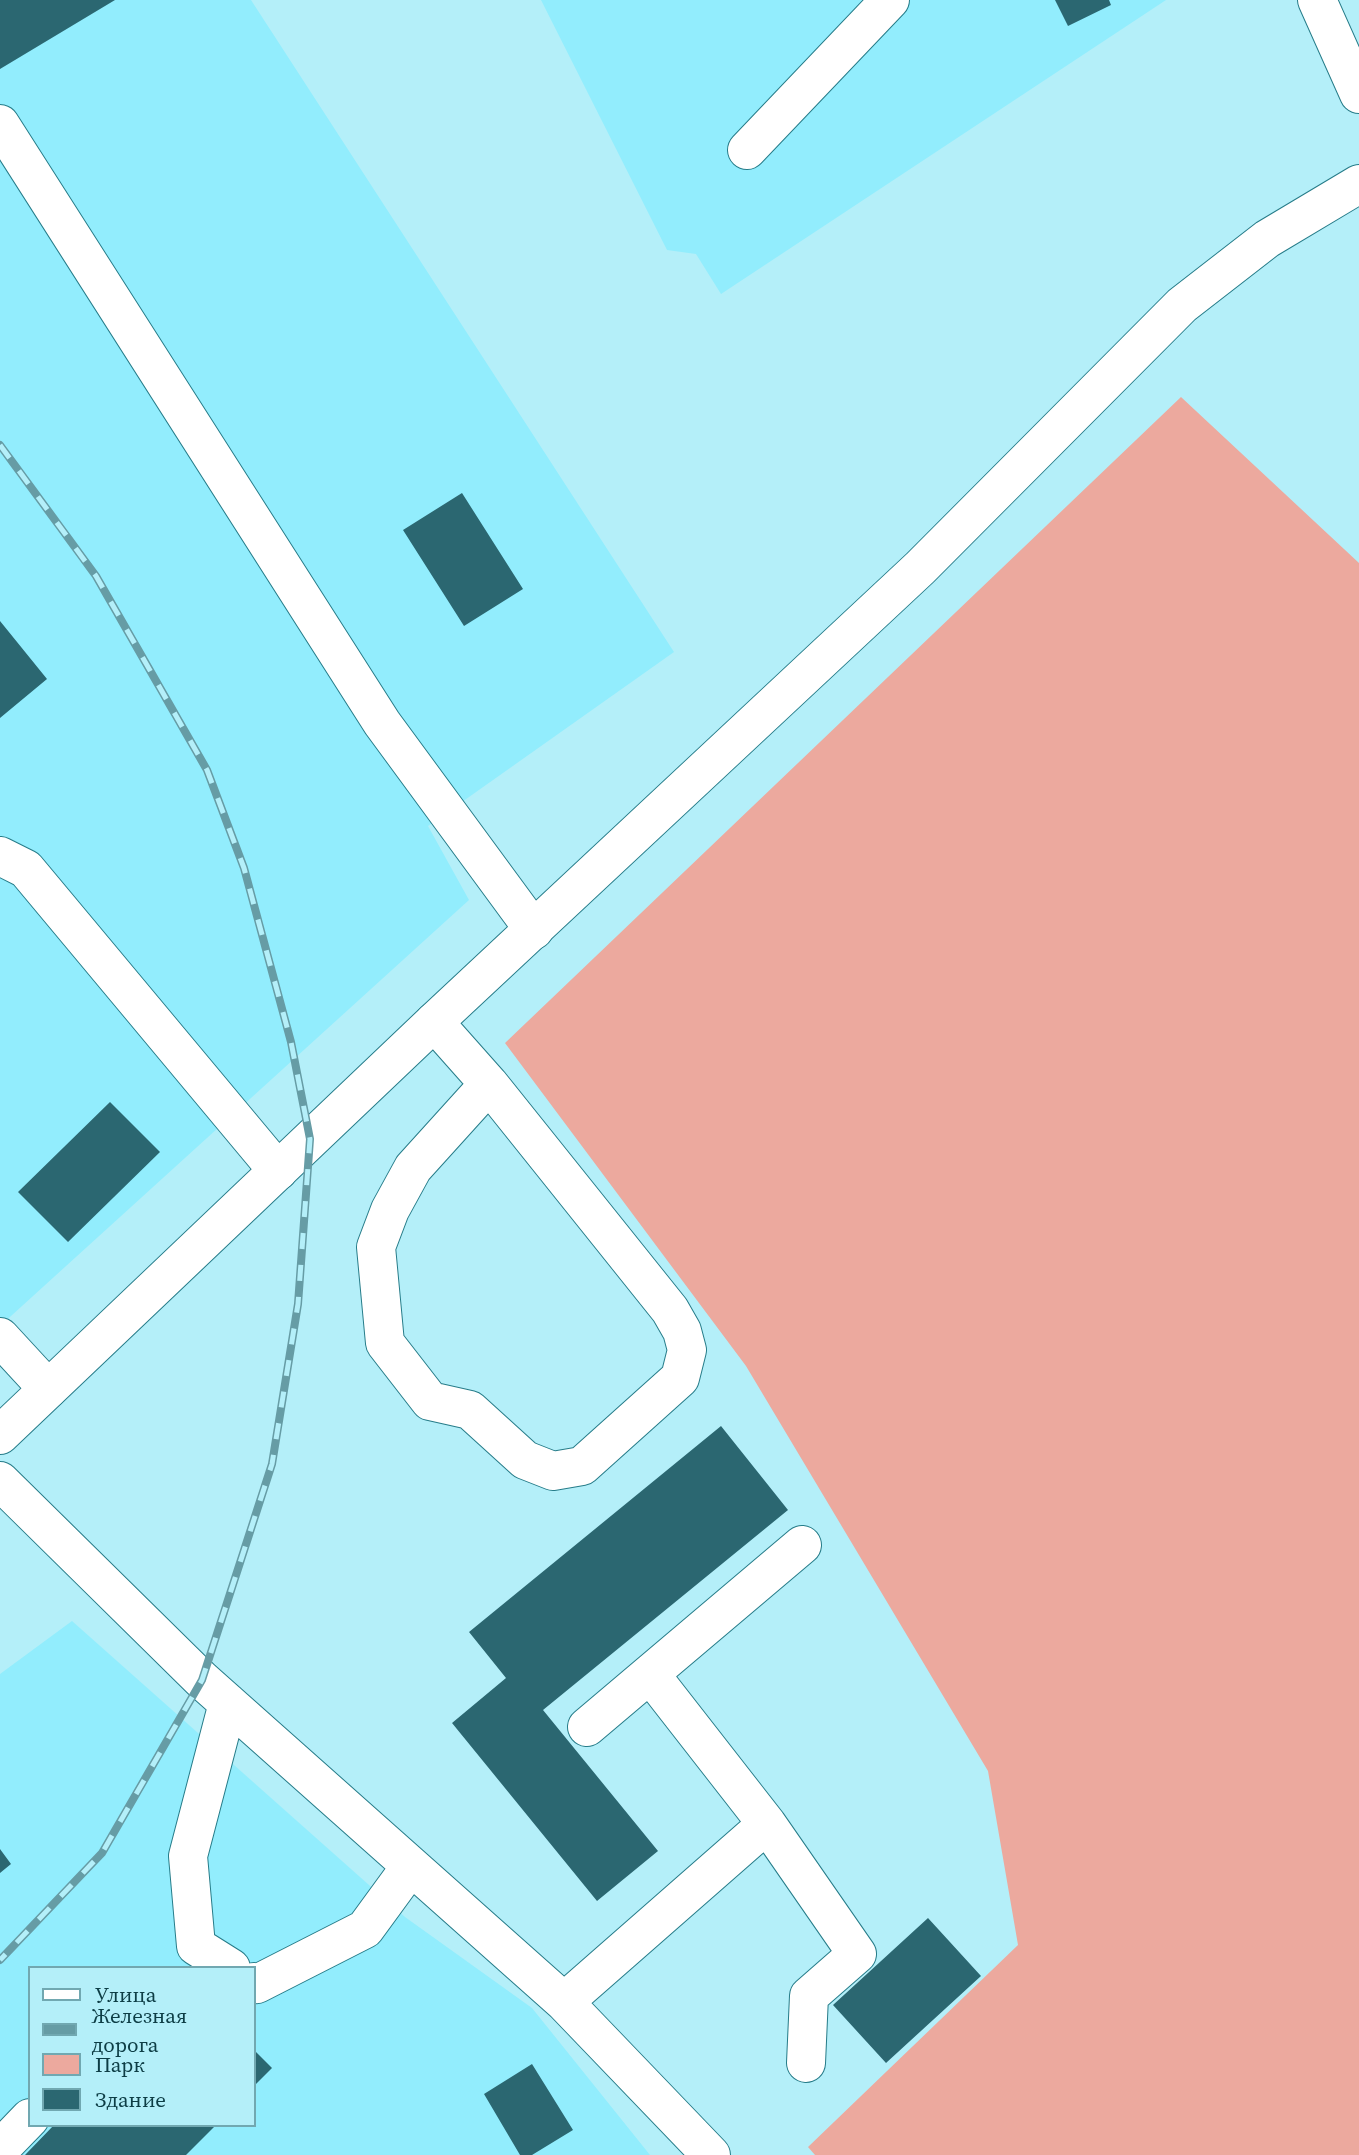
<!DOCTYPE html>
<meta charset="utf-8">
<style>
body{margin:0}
#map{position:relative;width:1359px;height:2155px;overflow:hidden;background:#b4eff9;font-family:"Source Serif 4",serif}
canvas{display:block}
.legend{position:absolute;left:28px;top:1966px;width:228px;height:161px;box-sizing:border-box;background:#b4eff9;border:2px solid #71a8b1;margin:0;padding:9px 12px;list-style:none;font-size:21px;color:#0d3d45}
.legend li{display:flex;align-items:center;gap:14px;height:35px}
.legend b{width:35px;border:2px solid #71a8b1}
</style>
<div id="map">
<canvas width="1359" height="2155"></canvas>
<ul class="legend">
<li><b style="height:9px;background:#fff"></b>Улица</li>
<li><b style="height:9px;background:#669ca5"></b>Железная дорога</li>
<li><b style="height:19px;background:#eca99e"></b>Парк</li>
<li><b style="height:19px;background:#2b6771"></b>Здание</li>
</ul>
</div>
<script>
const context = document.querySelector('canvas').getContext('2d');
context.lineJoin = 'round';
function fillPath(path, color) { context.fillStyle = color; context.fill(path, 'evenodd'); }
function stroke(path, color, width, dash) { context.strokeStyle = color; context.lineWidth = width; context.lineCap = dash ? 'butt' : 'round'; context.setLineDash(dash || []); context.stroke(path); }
const built = new Path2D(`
 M 0,0 L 251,0 L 674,652 L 428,826 L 469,900 L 0,1326 Z
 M 541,0 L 1166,0 L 721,294 L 696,254 L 667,250 Z
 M 72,1621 L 405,1917 L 532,2008 L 650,2155 L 0,2155 L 0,1674 ZM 30,1968 L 254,1968 L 254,2125 L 30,2125 Z`);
const green = new Path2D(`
 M 1181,397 L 1359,563 L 1359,2155 L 815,2155 L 808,2147 L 1018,1945 L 988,1771 L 746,1366 L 505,1043 Z`);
const building = new Path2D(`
 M 0,0 L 115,0 L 0,69 Z
 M 1055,0 L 1109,0 L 1111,5 L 1068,26 Z
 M 462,493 L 523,589 L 464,626 L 403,530 Z
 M 0,621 L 47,679 L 0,718 Z
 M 110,1102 L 160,1152 L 68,1242 L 18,1192 Z
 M 721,1426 L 788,1510 L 543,1710 L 658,1851 L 597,1901 L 452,1723 L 506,1678 L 469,1632 Z
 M 0,1849 L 11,1864 L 0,1873 Z
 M 928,1918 L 981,1976 L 886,2063 L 833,2005 Z
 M 254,2050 L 272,2068 L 254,2086 Z
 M 532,2064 L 573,2130 L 532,2155 L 520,2155 L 484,2094 Z
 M 54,2125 L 216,2125 L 186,2155 L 25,2155 Z`);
const minor = new Path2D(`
 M 0,124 L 382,723 L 534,930
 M 747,150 L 890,0
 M 0,856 L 26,869 L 278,1171
 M 434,1022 L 489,1084 L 670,1310 L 682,1331 L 687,1350 L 680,1378 L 582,1466 L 553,1471 L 525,1460 L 470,1410 L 430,1401 L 385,1343 L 376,1247 L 390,1210 L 413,1168 L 489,1084
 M 0,1337 L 48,1389
 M 0,1481 L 202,1680 L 564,2002 L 711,2155
 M 650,1674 L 767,1824 L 857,1954 L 809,1996 L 806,2063
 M 228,1703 L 188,1856 L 196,1946 L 231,1968
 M 587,1727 L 802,1545
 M 254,1982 L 257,1984 L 365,1929 L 411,1866
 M 564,2002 L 767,1824
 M 0,2149 L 30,2118`);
const major = new Path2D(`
 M 1317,0 L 1359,94
 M 0,1435 L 434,1022 L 920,568 L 1182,305 L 1267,239 L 1359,184`);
const rail = new Path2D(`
 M 0,445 L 96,576 L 207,770 L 244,868 L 291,1042 L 310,1139 L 298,1304 L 272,1464 L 202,1680 L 102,1853 L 0,1960`);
fillPath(built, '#92edfd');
fillPath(green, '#eca99e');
fillPath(building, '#2b6771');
stroke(minor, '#267c89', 40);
stroke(major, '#267c89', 40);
stroke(minor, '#fff', 38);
stroke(major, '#fff', 38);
stroke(rail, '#669ca5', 8);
stroke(rail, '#b4eff9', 5, [16]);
</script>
